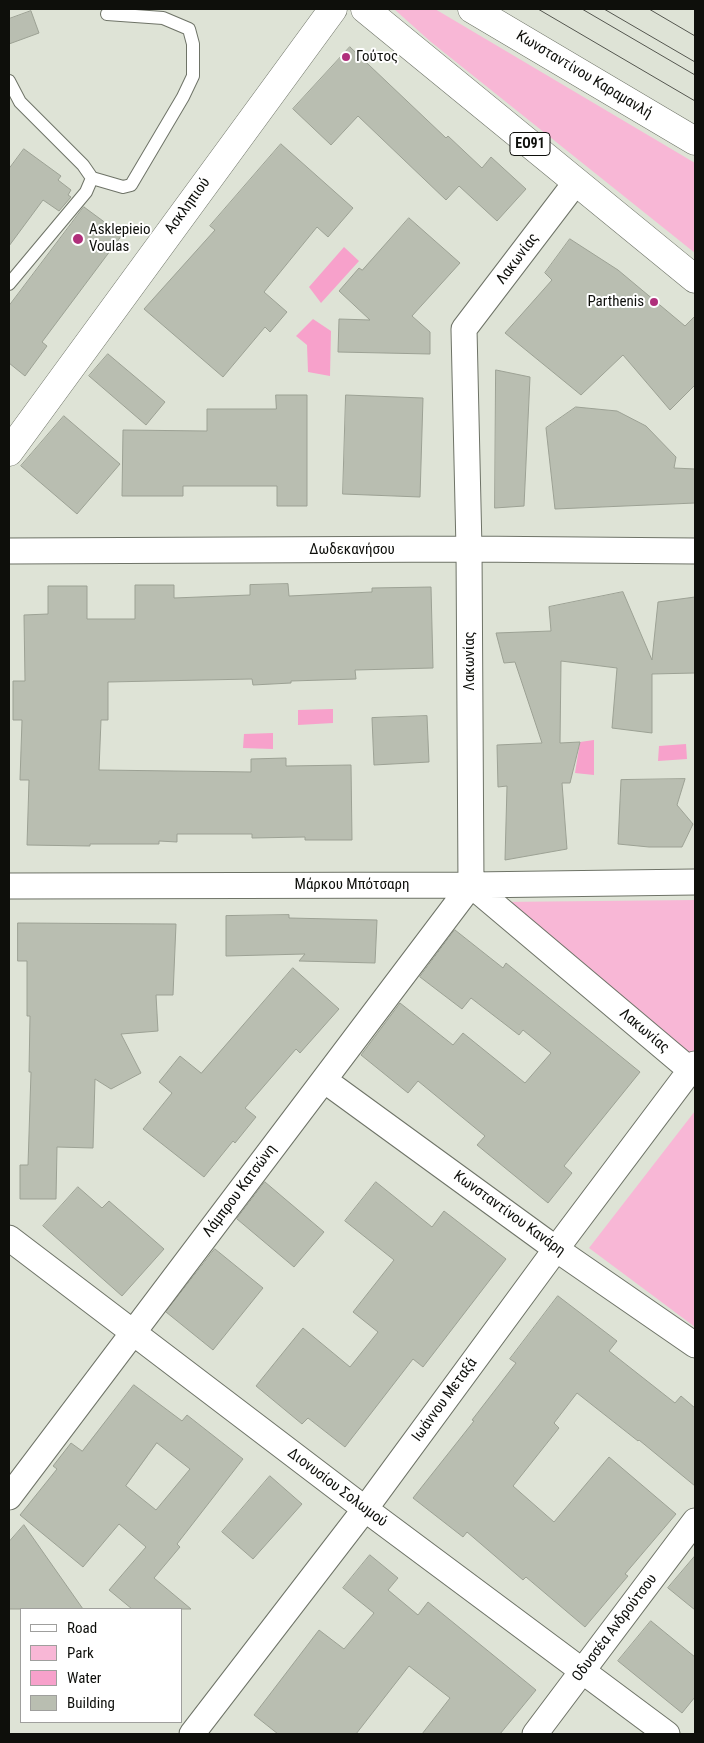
<!DOCTYPE html>
<meta charset="utf-8">
<style>
body{margin:0}
#map{position:relative;width:704px;height:1743px;overflow:hidden;background:#dee3d6;font-family:"Roboto Condensed",sans-serif}
canvas{display:block}
.frame{position:absolute;inset:0;border:10px solid #0e0f0b;pointer-events:none}
.legend{position:absolute;left:20px;top:1608px;width:162px;height:115px;box-sizing:border-box;background:#fff;border:1px solid #9f9f9d;margin:0;padding:6px 9px;list-style:none;font-size:15px;color:#0e0f0b}
.legend li{display:flex;align-items:center;gap:10px;height:25px}
.legend b{width:25px;border:1px solid #9f9f9d}
</style>
<div id="map">
<canvas width="704" height="1743"></canvas>
<div class="frame"></div>
<ul class="legend">
<li><b style="height:6px;background:#fff"></b>Road</li>
<li><b style="height:14px;background:#f8b7d6"></b>Park</li>
<li><b style="height:14px;background:#f7a1cb"></b>Water</li>
<li><b style="height:14px;background:#b9beb1"></b>Building</li>
</ul>
</div>
<script>
const context = document.querySelector('canvas').getContext('2d');
context.lineJoin = 'round';
function fillPath(path, color) { context.fillStyle = color; context.fill(path, 'evenodd'); }
function stroke(path, color, width, dash) { context.strokeStyle = color; context.lineWidth = width; context.lineCap = dash ? 'butt' : 'round'; context.setLineDash(dash || []); context.stroke(path); }
function write(font, color, halo, rows, align = 'center') {
  context.font = font + ' "Roboto Condensed",sans-serif'; context.lineWidth = 4; context.setLineDash([]); context.textBaseline = 'middle'; context.strokeStyle = halo; context.fillStyle = color; for (const [text, x, y, turn = 0] of rows) {
    context.save(); context.translate(x, y); context.rotate((+turn || 0) * Math.PI / 180); context.textAlign = isNaN(turn) ? turn : align; if (halo) context.strokeText(text, 0, 0); context.fillText(text, 0, 0); context.restore();
  }
}
const green = new Path2D(`
 M 394,9 L 435,9 L 695,163 L 695,253 L 431,42 Z
 M 695,900 L 695,1053 L 693,1056 L 500,902 Z
 M 695,1111 L 695,1327 L 589,1248 Z`);
const water = new Path2D(`
 M 344,247 L 359,261 L 321,303 L 309,287 Z
 M 313,319 L 331,331 L 330,376 L 308,372 L 307,345 L 296,336 Z
 M 333,709 L 333,723 L 298,725 L 298,710 Z
 M 273,733 L 273,749 L 243,748 L 244,734 Z
 M 594,740 L 594,775 L 575,773 L 580,742 Z
 M 686,744 L 687,759 L 658,761 L 659,746 Z`);
const building = new Path2D(`
 M 31,11 L 39,33 L 9,44 L 9,19 Z
 M 350,47 L 446,138 L 448,136 L 482,168 L 491,157 L 526,189 L 497,221 L 459,186 L 446,200 L 358,116 L 331,145 L 293,109 Z
 M 281,144 L 353,208 L 328,237 L 317,227 L 264,292 L 287,312 L 270,332 L 265,327 L 223,377 L 144,309 L 215,230 L 210,226 Z
 M 24,149 L 61,176 L 58,180 L 71,190 L 68,195 L 71,197 L 59,211 L 43,200 L 9,246 L 9,169 Z
 M 84,207 L 122,235 L 42,342 L 47,346 L 25,376 L 9,363 L 9,306 Z
 M 409,218 L 460,263 L 412,316 L 430,332 L 430,354 L 338,352 L 339,319 L 370,320 L 339,291 L 359,268 L 362,270 Z
 M 570,239 L 618,270 L 685,326 L 695,316 L 695,385 L 670,410 L 623,355 L 581,395 L 505,333 L 552,280 L 545,273 Z
 M 108,354 L 165,402 L 146,425 L 89,376 Z
 M 496,370 L 530,377 L 524,506 L 495,508 Z
 M 276,395 L 307,395 L 307,506 L 277,506 L 277,486 L 183,486 L 183,496 L 122,496 L 123,430 L 207,431 L 207,409 L 276,409 Z
 M 346,395 L 423,398 L 420,497 L 343,494 Z
 M 576,407 L 617,411 L 646,426 L 676,457 L 674,468 L 695,469 L 695,503 L 555,509 L 546,428 Z
 M 64,416 L 120,464 L 77,514 L 21,466 Z
 M 288,584 L 289,596 L 372,592 L 372,588 L 431,587 L 433,668 L 355,670 L 356,679 L 291,681 L 291,683 L 253,685 L 252,679 L 108,682 L 108,720 L 101,720 L 99,770 L 251,772 L 251,759 L 286,758 L 286,766 L 351,765 L 352,840 L 305,840 L 305,837 L 252,838 L 252,834 L 177,834 L 177,842 L 159,841 L 159,844 L 90,844 L 90,846 L 27,845 L 29,780 L 20,780 L 22,720 L 13,720 L 13,681 L 25,681 L 24,615 L 48,614 L 48,586 L 87,586 L 87,619 L 135,619 L 135,585 L 174,585 L 174,598 L 250,595 L 250,585 Z
 M 623,592 L 652,660 L 658,602 L 695,597 L 695,673 L 652,674 L 652,733 L 612,728 L 617,668 L 561,661 L 560,743 L 580,742 L 570,783 L 562,783 L 567,849 L 505,860 L 507,786 L 498,787 L 497,745 L 542,743 L 515,662 L 504,663 L 496,633 L 551,631 L 549,607 Z
 M 427,716 L 429,762 L 374,765 L 372,718 Z
 M 685,779 L 677,805 L 693,824 L 682,847 L 649,847 L 618,844 L 621,780 Z
 M 289,915 L 289,918 L 377,920 L 375,963 L 299,961 L 305,954 L 226,956 L 226,916 Z
 M 18,923 L 176,924 L 173,995 L 156,995 L 158,1031 L 121,1034 L 141,1073 L 111,1089 L 95,1079 L 93,1148 L 57,1147 L 56,1199 L 20,1199 L 20,1165 L 28,1165 L 31,1072 L 29,1072 L 30,1016 L 27,1016 L 27,961 L 18,961 Z
 M 455,930 L 503,968 L 506,963 L 640,1072 L 564,1166 L 572,1173 L 548,1203 L 477,1145 L 485,1136 L 418,1081 L 408,1093 L 361,1055 L 400,1003 L 453,1045 L 463,1033 L 525,1083 L 551,1053 L 523,1030 L 519,1035 L 471,998 L 462,1009 L 420,977 Z
 M 293,968 L 339,1009 L 300,1053 L 296,1049 L 245,1108 L 256,1117 L 235,1143 L 233,1141 L 204,1177 L 143,1129 L 172,1093 L 159,1082 L 180,1056 L 201,1073 Z
 M 265,1182 L 324,1232 L 294,1267 L 237,1219 Z
 M 376,1182 L 432,1227 L 444,1211 L 506,1259 L 423,1367 L 413,1359 L 345,1447 L 308,1418 L 302,1424 L 256,1386 L 303,1328 L 350,1367 L 378,1332 L 353,1312 L 394,1260 L 345,1221 Z
 M 78,1187 L 102,1208 L 109,1201 L 164,1249 L 122,1296 L 43,1226 Z
 M 215,1249 L 263,1288 L 213,1350 L 166,1312 Z
 M 558,1296 L 617,1341 L 609,1351 L 675,1403 L 681,1396 L 695,1408 L 695,1486 L 639,1440 L 638,1441 L 577,1393 L 554,1423 L 559,1428 L 513,1486 L 554,1522 L 609,1457 L 676,1514 L 625,1574 L 628,1576 L 585,1627 L 526,1577 L 523,1580 L 467,1532 L 463,1537 L 413,1498 L 474,1421 L 472,1420 L 516,1363 L 510,1359 Z
 M 134,1385 L 182,1421 L 187,1415 L 243,1459 L 177,1544 L 180,1547 L 154,1578 L 191,1609 L 132,1609 L 109,1590 L 146,1547 L 119,1524 L 83,1567 L 20,1515 L 57,1469 L 53,1466 L 71,1443 L 82,1451 ZM 157,1443 L 190,1469 L 156,1510 L 126,1486 Z
 M 270,1476 L 302,1504 L 253,1559 L 222,1532 Z
 M 24,1525 L 83,1609 L 9,1609 L 9,1542 Z
 M 370,1555 L 398,1578 L 388,1590 L 418,1615 L 428,1602 L 536,1690 L 500,1734 L 422,1734 L 450,1698 L 409,1666 L 356,1734 L 278,1734 L 254,1715 L 319,1630 L 344,1649 L 374,1613 L 343,1588 Z
 M 695,1556 L 695,1610 L 668,1588 Z
 M 651,1621 L 695,1657 L 695,1697 L 682,1713 L 618,1661 Z`);
const service = new Path2D(`
 M 9,81 L 20,102 L 83,165 L 92,178 L 123,187 L 131,185 L 183,97 L 193,76 L 193,44 L 189,29 L 163,18 L 107,14
 M 9,284 L 86,192 L 92,178`);
const minor = new Path2D(`
 M 576,182 L 464,329 L 469,549 L 471,885 L 695,1074
 M 9,551 L 469,549 L 695,551
 M 9,886 L 471,885 L 695,882
 M 324,1080 L 556,1249 L 695,1345
 M 9,1238 L 365,1509 L 667,1734
 M 9,1497 L 471,885
 M 192,1734 L 365,1509 L 556,1249 L 695,1064
 M 535,1734 L 695,1521`);
const tertiary = new Path2D(`
 M 9,452 L 333,9`);
const trunk = new Path2D(`
 M 365,9 L 695,279
 M 472,9 L 695,141`);
const tram = new Path2D(`
 M 538,9 L 695,101
 M 582,9 L 695,75
 M 604,9 L 695,62
 M 649,9 L 695,36`);
const markers = [
 [346,57,5,"#b02f7b"],
 [78,239,6,"#b02f7b"],
 [654,302,5,"#b02f7b"]
];
const shields = [
 [530,144,40]
];
const shieldNames = [
 ["ΕΟ91",530,144]
];
const poiNames = [
 ["Γούτος",356,57],
 ["Asklepieio",89,230],
 ["Voulas",89,247],
 ["Parthenis",644,302,"right"]
];
const streetNames = [
 ["Κωνσταντίνου Καραμανλή",584,75,31],
 ["Ασκληπιού",188,206,-54],
 ["Λακωνίας",518,259,-53],
 ["Δωδεκανήσου",352,550],
 ["Λακωνίας",470,661,-90],
 ["Μάρκου Μπότσαρη",352,885],
 ["Λακωνίας",644,1031,40],
 ["Λάμπρου Κατσώνη",240,1191,-53],
 ["Κωνσταντίνου Κανάρη",509,1214,36],
 ["Ιωάννου Μεταξά",445,1400,-54],
 ["Διονυσίου Σολωμού",337,1488,37],
 ["Οδυσσέα Ανδρούτσου",615,1628,-53]
];
fillPath(green, '#f8b7d6');
fillPath(water, '#f7a1cb');
fillPath(building, '#b9beb1');
stroke(building, '#9ca194', 1);
stroke(service, '#6e7367', 14);
stroke(minor, '#6e7367', 27);
stroke(tertiary, '#6e7367', 29);
stroke(trunk, '#6e7367', 29);
stroke(service, '#fff', 12);
stroke(minor, '#fff', 25);
stroke(tertiary, '#fff', 28);
stroke(trunk, '#fff', 28);
stroke(tram, '#54564f', 1);
for (const [x, y, r, color] of markers) { const dot = new Path2D(); dot.arc(x, y, r, 0, 2 * Math.PI); context.fillStyle = color; context.fill(dot); stroke(dot, '#fff', 2); }
for (const [x, y, w] of shields) { const box = new Path2D(); box.roundRect(x - w / 2, y - 11.5, w, 23, 4); context.fillStyle = '#fff'; context.fill(box); stroke(box, '#0e0f0b', 1); }
write('bold 14px', '#0e0f0b', null, shieldNames);
write('15px', '#0e0f0b', '#fff', poiNames, 'left');
write('15px', '#0e0f0b', '#fff', streetNames);
</script>
